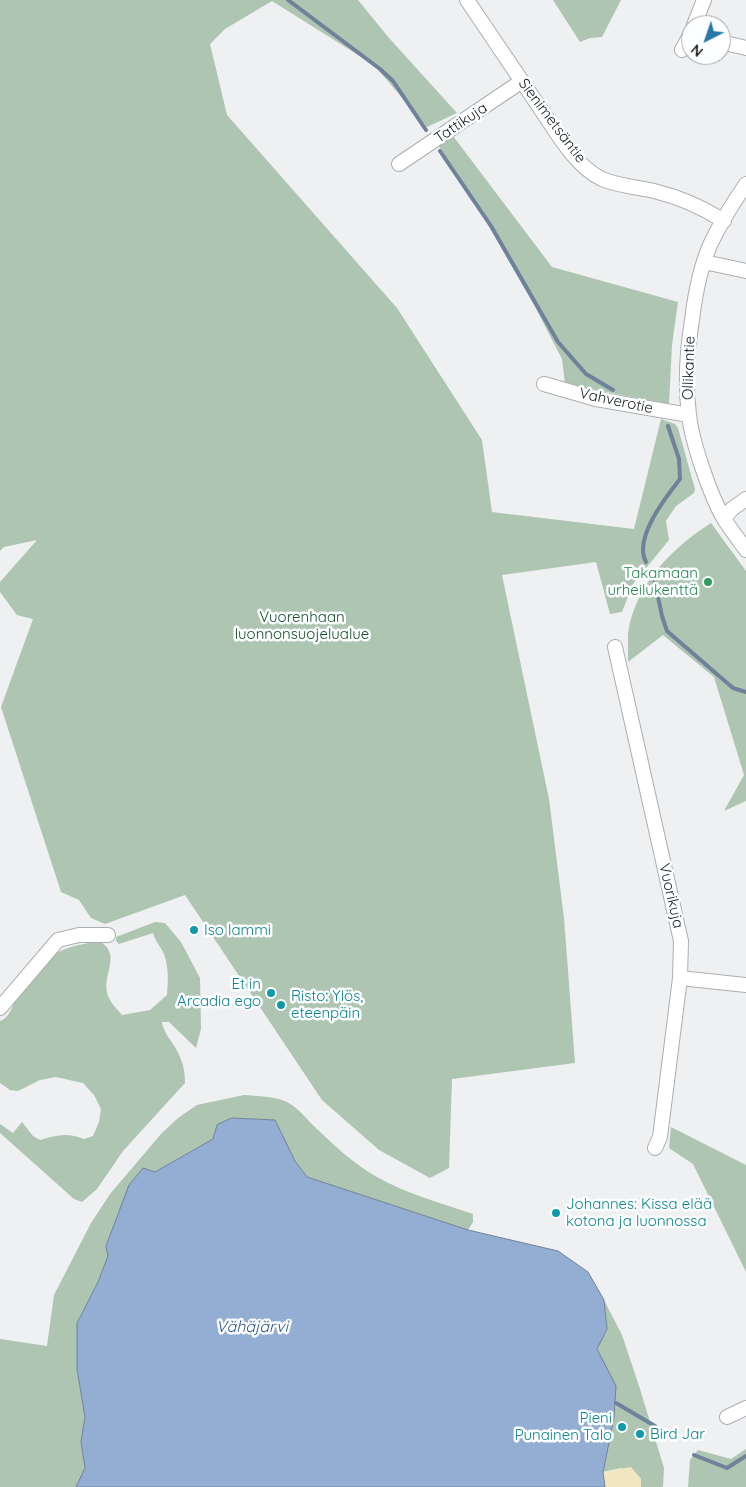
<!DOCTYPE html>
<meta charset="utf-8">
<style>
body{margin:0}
#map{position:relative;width:746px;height:1487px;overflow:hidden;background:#eef0f2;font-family:Quicksand,sans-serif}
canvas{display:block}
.north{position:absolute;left:681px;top:15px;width:50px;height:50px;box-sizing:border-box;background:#fcfeff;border:1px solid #a2a3a4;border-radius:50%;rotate:221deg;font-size:14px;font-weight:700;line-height:20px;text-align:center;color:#1b1b1c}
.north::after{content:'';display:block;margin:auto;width:18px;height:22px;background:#2977a9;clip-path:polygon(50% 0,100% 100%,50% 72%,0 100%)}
</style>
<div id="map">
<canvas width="746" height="1487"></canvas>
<div class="north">N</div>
</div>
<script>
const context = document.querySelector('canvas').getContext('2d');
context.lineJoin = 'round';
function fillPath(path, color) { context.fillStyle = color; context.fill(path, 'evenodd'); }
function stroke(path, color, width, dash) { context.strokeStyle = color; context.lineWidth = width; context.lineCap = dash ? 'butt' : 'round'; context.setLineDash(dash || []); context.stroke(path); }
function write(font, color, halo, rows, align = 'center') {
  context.font = font + ' Quicksand,sans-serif'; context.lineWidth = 5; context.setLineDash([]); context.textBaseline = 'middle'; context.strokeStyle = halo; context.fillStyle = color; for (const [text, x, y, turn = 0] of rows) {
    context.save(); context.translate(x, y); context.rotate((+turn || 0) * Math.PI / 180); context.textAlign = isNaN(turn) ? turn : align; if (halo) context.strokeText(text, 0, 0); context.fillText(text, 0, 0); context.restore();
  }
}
const green = new Path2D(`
 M 0,0 L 358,0 L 389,38 L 457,113 L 427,127 L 374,65 L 272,1 L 225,29 L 210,44 L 227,115 L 397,308 L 482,440 L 492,512 L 634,529 L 661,419 L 675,424 L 678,428 L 695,489 L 694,493 L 676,506 L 666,521 L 669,540 L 633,584 L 622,612 L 610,614 L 596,562 L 502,575 L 549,799 L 564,918 L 575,1063 L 452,1079 L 449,1168 L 430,1178 L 379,1150 L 322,1100 L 185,895 L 105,924 L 91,918 L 79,900 L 61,892 L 1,707 L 33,619 L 17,615 L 0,592 L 0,582 L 37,540 L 4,547 L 0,551 Z
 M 553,0 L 621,0 L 602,37 L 590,38 L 580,42 Z
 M 453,136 L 552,267 L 678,302 L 672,345 L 669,404 L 565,384 L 562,359 L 534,305 L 474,200 L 438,145 Z
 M 711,523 L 746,571 L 746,801 L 724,811 L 744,775 L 714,677 L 663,635 L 628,662 C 628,653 628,644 628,635 C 631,603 653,570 677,549 C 687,539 699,531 711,523 Z
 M 155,922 L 165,923 L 181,942 L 200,978 L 201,1029 L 196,1048 L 169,1022 L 162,1022 C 164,1033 170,1039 175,1047 C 182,1059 185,1069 185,1083 L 123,1151 L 97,1189 L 82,1202 L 74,1199 L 0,1133 L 0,1124 L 13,1133 L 22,1122 L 33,1136 L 40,1140 C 56,1135 68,1132 84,1139 L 93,1136 L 99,1122 L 101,1109 L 94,1095 L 83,1083 L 56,1077 L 40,1080 L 18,1091 L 10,1090 L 0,1083 L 0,1021 C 11,1017 11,1006 18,997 C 25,986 45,963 54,955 C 66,946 84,944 99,941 C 122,954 103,972 107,992 C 108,1000 116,1008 122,1015 L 150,1010 L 167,995 C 168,981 169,968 164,954 C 161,947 155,941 153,933 L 119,944 L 116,941 L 116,937 Z
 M 244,1095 C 257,1096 269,1096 282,1100 C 297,1105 306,1119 317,1129 C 336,1147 354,1164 377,1177 C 407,1194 441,1203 473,1214 L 473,1222 L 468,1230 L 307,1177 L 295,1161 L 275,1120 L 232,1118 L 213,1139 L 155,1172 L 106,1246 L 108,1256 L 98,1282 L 77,1323 L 77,1369 L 85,1417 L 81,1442 L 85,1468 L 76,1487 L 0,1487 L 0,1339 L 47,1346 L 54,1295 L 91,1223 L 110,1194 L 161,1134 L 178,1118 L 197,1105 Z
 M 671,1127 L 746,1165 L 746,1272 L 693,1164 L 669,1148 Z
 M 604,1300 L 622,1335 L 640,1389 L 664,1468 L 663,1487 L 641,1487 L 641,1479 L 621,1468 L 603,1472 L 616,1403 L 597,1348 L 607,1329 Z
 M 746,1449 L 746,1487 L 688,1487 L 690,1460 L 698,1450 L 731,1459 Z`);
const sand = new Path2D(`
 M 631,1467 L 641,1479 L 641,1487 L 605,1487 L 603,1472 Z`);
const water = new Path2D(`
 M 232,1118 L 275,1120 L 295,1161 L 307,1177 L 468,1230 L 558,1251 L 588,1272 L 604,1300 L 607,1329 L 597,1349 L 616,1386 L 614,1418 L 603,1472 L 605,1487 L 76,1487 L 85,1468 L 81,1442 L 85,1417 L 77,1369 L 77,1323 L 98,1282 L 108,1256 L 106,1246 L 129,1185 L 143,1168 L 155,1172 L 213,1139 L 217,1125 Z`);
const stream = new Path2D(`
 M 288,0 L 380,69 L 393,81 L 426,130
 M 440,151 L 491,226 L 558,342 L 586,374 L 613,390
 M 646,562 C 633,538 666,497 680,479 L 679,459 L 668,426
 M 654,578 L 662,616 L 667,631 L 733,688 L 746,692
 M 616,1403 L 655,1426
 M 694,1455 L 727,1468 L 746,1456`);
const minor = new Path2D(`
 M 467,0 C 492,37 517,74 542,111 C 558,134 575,166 602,179 C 618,186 637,187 654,191 C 679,197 702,207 724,221
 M 694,25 L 704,0
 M 721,42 L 746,48
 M 682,50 L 691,33
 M 399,164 L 522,81
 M 746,184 C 733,203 721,222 711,243 C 700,267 695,295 692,320 C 687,351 685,384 689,415 C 692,442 710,495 724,519 C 731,530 739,540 746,550
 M 704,262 L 746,271
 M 544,384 L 596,399 L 689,415
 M 724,518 L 732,509 L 746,499
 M 615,647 L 681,941 L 680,978 L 660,1137 L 655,1148
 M 680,978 L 746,985
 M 0,1008 L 58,940 L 79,935 L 108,935
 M 727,1417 L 746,1408`);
const markers = [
 [708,582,5,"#2e9e5b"],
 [194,930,5,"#0f9aa8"],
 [271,993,5,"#0f9aa8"],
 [281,1005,5,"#0f9aa8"],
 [556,1213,5,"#0f9aa8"],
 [622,1427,5,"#0f9aa8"],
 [640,1434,5,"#0f9aa8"]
];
const streetNames = [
 ["Sienimetsäntie",552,121,53],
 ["Tattikuja",461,123,-34],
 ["Ollikantie",689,368,-88],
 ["Vahverotie",616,401,12],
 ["Vuorikuja",671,896,77]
];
const leisureNames = [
 ["Takamaan",698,573],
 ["urheilukenttä",698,590]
];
const parkNames = [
 ["Vuorenhaan",302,617],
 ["luonnonsuojelualue",302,634]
];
const cultureNames = [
 ["Iso lammi",204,930],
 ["Et in",261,984,"right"],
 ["Arcadia ego",261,1001,"right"],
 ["Risto: Ylös,",291,996],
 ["eteenpäin",291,1013],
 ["Johannes: Kissa elää",566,1204],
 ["kotona ja luonnossa",566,1221],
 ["Pieni",612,1418,"right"],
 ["Punainen Talo",612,1435,"right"],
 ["Bird Jar",650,1434]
];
const waterNames = [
 ["Vähäjärvi",252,1327]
];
fillPath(green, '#aec5b2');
fillPath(sand, '#f0e7c1');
fillPath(water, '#93aed2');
stroke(water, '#6f829b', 1);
stroke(stream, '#6f829b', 4);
stroke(minor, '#acaeb0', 16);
stroke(minor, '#fff', 14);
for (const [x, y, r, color] of markers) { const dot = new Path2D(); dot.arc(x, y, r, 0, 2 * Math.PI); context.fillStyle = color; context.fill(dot); stroke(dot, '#fcfeff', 2); }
write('15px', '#1b1b1c', '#fcfeff', streetNames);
write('15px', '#27864d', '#fcfeff', leisureNames, 'right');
write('15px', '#134e26', '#fcfeff', parkNames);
write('15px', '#0d838f', '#fcfeff', cultureNames, 'left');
write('italic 16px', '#305686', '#fcfeff', waterNames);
</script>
